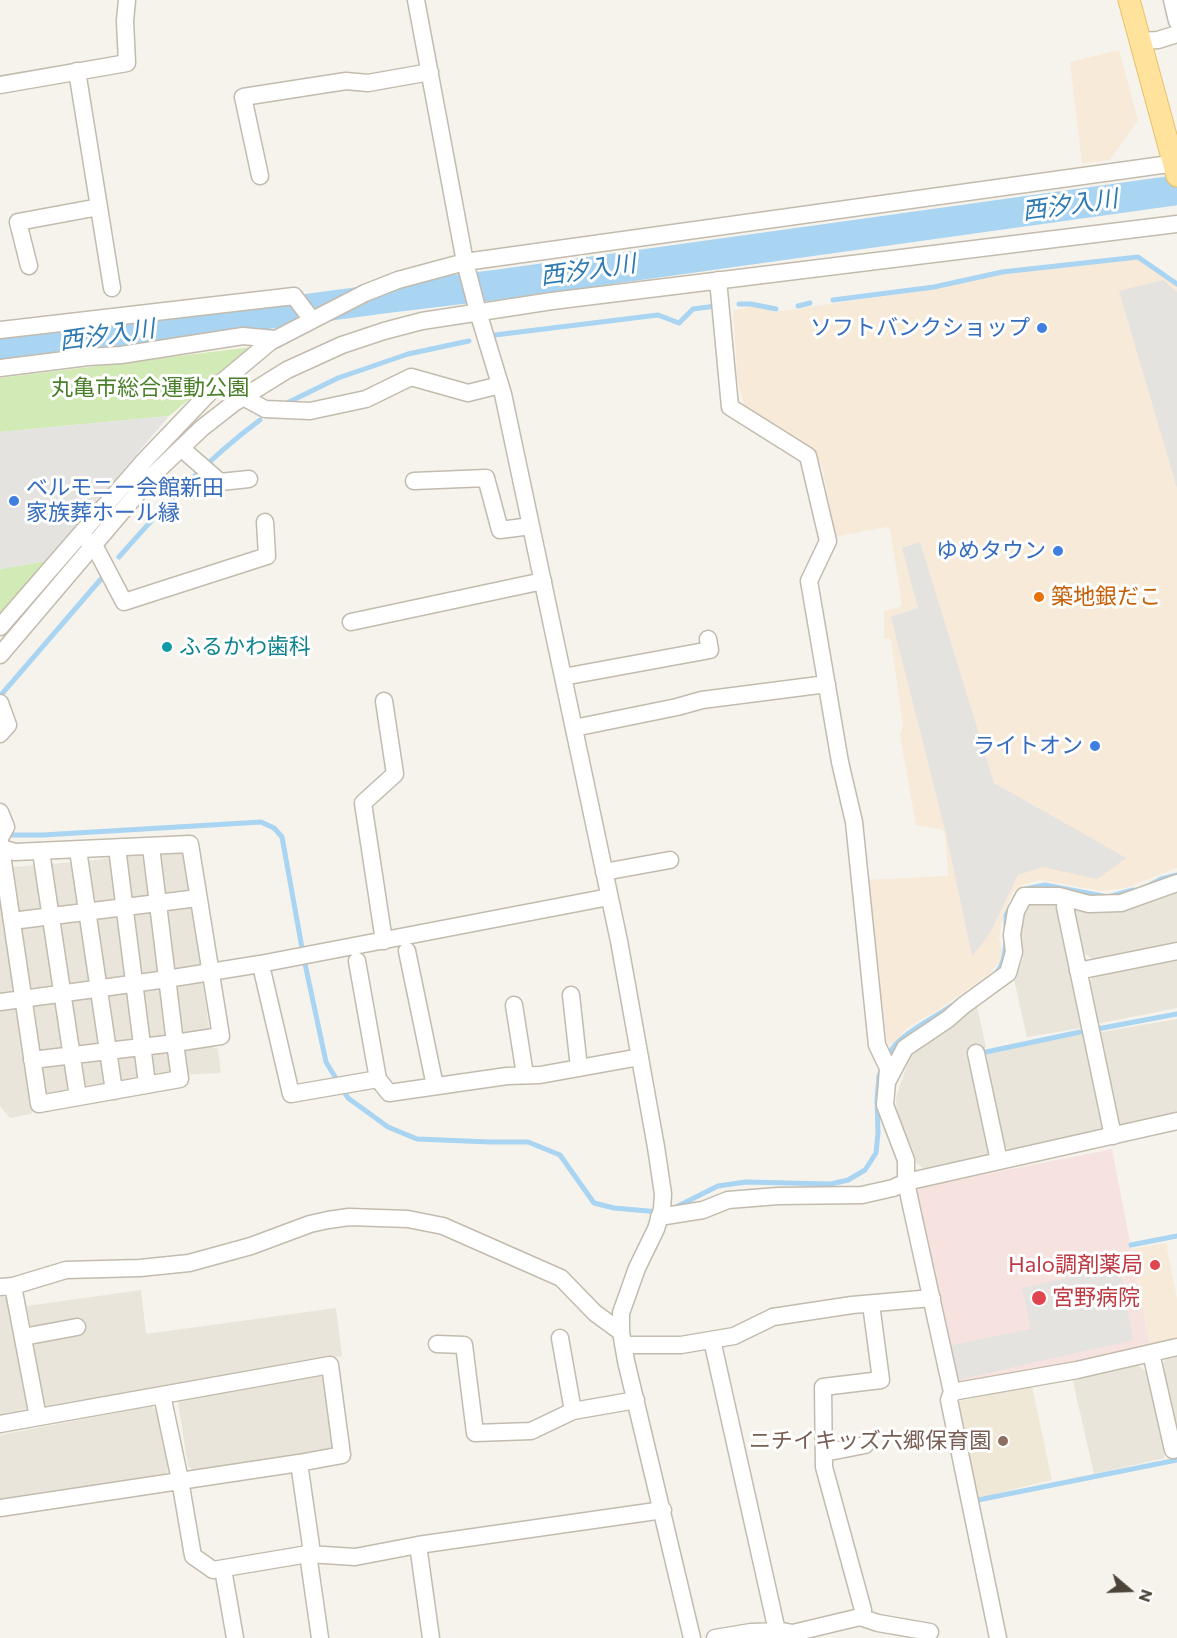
<!DOCTYPE html>
<meta charset="utf-8">
<style>
body{margin:0}
#map{position:relative;width:1177px;height:1638px;overflow:hidden;background:#f6f3ec;font-family:Commissioner,sans-serif}
canvas{display:block}
.north{position:absolute;left:1099px;top:1560px;width:60px;height:60px;-webkit-text-stroke:4px #fff;paint-order:stroke;rotate:109deg;font-size:16px;font-weight:700;line-height:24px;text-align:center;color:#4b4439}
.north::after{content:'';display:block;margin:auto;width:21px;height:27px;background:#4b4439;clip-path:polygon(50% 0,100% 100%,50% 72%,0 100%)}
</style>
<div id="map">
<canvas width="1177" height="1638"></canvas>
<div class="north">N</div>
</div>
<script>
const context = document.querySelector('canvas').getContext('2d');
context.lineJoin = 'round';
function fillPath(path, color) { context.fillStyle = color; context.fill(path, 'evenodd'); }
function stroke(path, color, width, dash) { context.strokeStyle = color; context.lineWidth = width; context.lineCap = dash ? 'butt' : 'round'; context.setLineDash(dash || []); context.stroke(path); }
function write(font, color, halo, rows, align = 'center') {
  context.font = font + ' Commissioner,"Noto Sans JP",sans-serif'; context.lineWidth = 6; context.setLineDash([]); context.textBaseline = 'middle'; context.strokeStyle = halo; context.fillStyle = color; for (const [text, x, y, turn = 0] of rows) {
    context.save(); context.translate(x, y); context.rotate((+turn || 0) * Math.PI / 180); context.textAlign = isNaN(turn) ? turn : align; if (halo) context.strokeText(text, 0, 0); context.fillText(text, 0, 0); context.restore();
  }
}
const residential = new Path2D(`
 M 181,849 L 190,887 L 209,1028 L 213,1047 L 218,1049 L 221,1073 L 177,1075 L 46,1097 L 31,1114 L 10,1118 L 0,1106 L 0,857 L 13,867 L 87,861 Z
 M 1177,888 L 1177,943 L 1094,960 L 1084,953 L 1072,906 Z
 M 1029,900 L 1057,902 L 1082,1028 L 1027,1037 L 1013,975 L 1020,967 L 1023,958 L 1017,928 Z
 M 1177,955 L 1177,1008 L 1096,1024 L 1087,985 L 1097,971 Z
 M 977,1006 L 986,1048 L 970,1051 L 990,1149 L 985,1158 L 925,1169 L 916,1163 L 912,1147 L 897,1114 L 896,1097 L 911,1054 L 962,1020 Z
 M 1177,1019 L 1177,1117 L 1125,1127 L 1115,1122 L 1096,1033 Z
 M 1084,1034 L 1105,1125 L 1100,1132 L 1013,1153 L 1003,1145 L 986,1054 Z
 M 141,1290 L 146,1334 L 336,1308 L 342,1356 L 43,1406 L 27,1306 Z
 M 0,1297 L 12,1297 L 31,1408 L 0,1414 Z
 M 1177,1355 L 1177,1438 L 1160,1368 L 1167,1357 Z
 M 1137,1364 L 1149,1375 L 1165,1458 L 1094,1474 L 1072,1377 Z
 M 317,1374 L 324,1377 L 334,1444 L 330,1449 L 195,1472 L 188,1466 L 178,1402 L 181,1395 Z
 M 152,1406 L 160,1415 L 168,1471 L 165,1475 L 0,1502 L 0,1435 Z`);
const commercial = new Path2D(`
 M 1119,50 L 1138,120 L 1110,160 L 1082,163 L 1070,62 Z
 M 1138,258 L 1177,287 L 1177,868 L 1125,888 L 1101,891 L 1040,880 L 1022,885 L 1013,892 L 1007,905 L 1001,924 L 999,937 L 1002,951 L 1000,961 L 988,975 L 938,1010 L 915,1023 L 905,1030 L 897,1041 L 888,1045 L 864,880 L 948,876 L 945,833 L 940,829 L 916,825 L 900,735 L 903,726 L 891,641 L 888,638 L 884,639 L 884,611 L 899,608 L 902,604 L 890,529 L 887,527 L 833,537 L 834,527 L 822,465 L 813,452 L 779,427 L 750,411 L 744,404 L 738,384 L 733,311 L 752,306 L 775,312 L 941,288 L 1004,274 Z
 M 1166,1243 L 1177,1299 L 1177,1340 L 1150,1346 L 1132,1249 Z`);
const education = new Path2D(`
 M 1032,1386 L 1052,1480 L 973,1499 L 954,1402 Z`);
const medical = new Path2D(`
 M 1112,1149 L 1150,1346 L 962,1384 L 952,1378 L 917,1192 L 921,1187 Z`);
const green = new Path2D(`
 M 252,347 L 169,416 L 0,432 L 0,378 Z
 M 46,561 L 0,615 L 0,569 Z`);
const parking = new Path2D(`
 M 1163,280 L 1177,292 L 1177,488 L 1119,291 Z
 M 169,416 L 46,561 L 0,569 L 0,432 Z
 M 920,542 L 994,783 L 1126,858 L 1097,879 L 1043,867 L 1018,875 L 989,935 L 972,956 L 946,833 L 891,617 L 918,608 L 902,548 Z
 M 1120,1266 L 1133,1340 L 958,1380 L 952,1345 L 1031,1329 L 1022,1288 Z`);
const stream = new Path2D(`
 M 833,300 L 934,287 L 1002,272 L 1138,257 L 1177,284
 M 739,304 L 751,304 L 776,309
 M 798,306 L 810,303
 M 495,335 L 658,315 L 679,323 L 693,309 L 716,306
 M 285,404 L 338,378 L 408,354 L 469,341
 M 119,557 C 162,508 207,459 260,420
 M 0,696 L 101,579
 M 5,835 L 43,835 L 261,822 L 274,828 L 282,837 L 304,959 L 326,1062 L 348,1098 L 388,1127 L 417,1139 L 490,1142 L 528,1142 L 560,1155 L 594,1203 L 614,1208 L 659,1212
 M 1148,886 L 1161,879 L 1177,875
 M 1025,889 L 1045,885 L 1108,897 L 1133,890
 M 1006,926 L 1006,915 L 1011,906
 M 997,972 C 1004,964 1005,952 1006,941
 M 1097,1029 L 1177,1014
 M 986,1052 L 1085,1031
 M 887,1058 C 896,1035 932,1020 951,1006
 M 676,1207 L 718,1186 L 746,1182 L 831,1184 L 848,1180 L 865,1170 L 876,1153 L 878,1133 L 877,1100 L 879,1076 L 882,1069
 M 1131,1245 L 1177,1236
 M 973,1501 L 1177,1460`);
const river = new Path2D(`
 M 0,350 L 388,298 L 503,284 L 1177,190`);
const minor = new Path2D(`
 M 416,0 L 465,262 L 478,312 L 503,394 L 619,941 L 656,1147 L 663,1194 L 662,1209 L 656,1229 L 637,1268 L 621,1313 L 621,1332 L 626,1361 L 692,1638
 M 1172,0 L 1177,21
 M 1141,41 L 1158,40 L 1177,34
 M 77,71 L 112,288
 M 0,85 L 127,63 L 125,21 L 127,0
 M 260,176 L 243,97 L 346,81 L 368,83 L 430,72
 M 29,266 L 18,222 L 99,207
 M 718,280 L 730,407 L 808,456 L 828,541 L 809,581 L 840,762 L 854,822 L 877,1045 L 888,1068 L 887,1082
 M 0,330 L 294,296 L 312,320
 M 0,368 L 88,357 L 121,355 L 243,336 L 275,339
 M 243,397 L 265,409 L 310,411 L 366,399 L 411,377 L 468,393 L 500,385
 M 181,448 L 220,482 L 249,479
 M 414,481 L 486,478 L 500,530 L 531,526
 M 87,540 L 94,545 L 124,602 L 267,556 L 265,522
 M 351,622 L 543,581
 M 0,627 L 144,461 L 209,393 L 270,342 L 365,293 L 398,280 L 465,262 L 1177,163
 M 0,655 L 153,475 L 202,428 L 234,403 L 287,370 L 342,345 L 384,331 L 422,321 L 552,301 L 1177,224
 M 563,677 L 710,650 L 708,639
 M 0,703 L 8,725 L 0,734
 M 574,728 L 677,707 L 702,700 L 827,684
 M 0,812 L 6,827 L 0,838
 M 0,842 L 1,848 L 39,1104 L 180,1079 L 175,1043 L 221,1036 L 190,844 L 15,852 L 1,848 L 0,847
 M 117,848 L 147,1084
 M 78,850 L 114,1091
 M 41,852 L 78,1097
 M 604,872 L 670,860
 M 1065,907 L 1113,1136
 M 12,921 L 198,898
 M 384,941 L 363,803 L 395,774 L 384,701
 M 407,951 L 435,1086
 M 357,961 L 378,1079 L 389,1093 L 507,1076 L 540,1075 L 640,1057
 M 1078,971 L 1177,951
 M 263,974 L 291,1094 L 378,1079
 M 571,995 L 579,1068
 M 0,1002 L 167,979 L 260,964 L 609,897
 M 514,1005 L 525,1075
 M 976,1053 L 999,1161
 M 32,1060 L 175,1043 L 151,847
 M 659,1217 L 703,1210 L 728,1200 L 778,1196 L 862,1195 L 893,1188 L 906,1182 L 1177,1121
 M 13,1286 L 38,1417
 M 0,1287 L 13,1286 L 66,1270 L 140,1268 L 189,1263 L 251,1246 L 310,1224 L 328,1220 L 349,1217 L 408,1219 L 443,1226 L 561,1278 L 595,1313 L 621,1332
 M 23,1337 L 77,1327
 M 560,1338 L 573,1411
 M 712,1340 L 777,1631
 M 437,1344 L 464,1345 L 475,1433 L 531,1431 L 573,1411 L 636,1400
 M 623,1345 L 681,1345 L 734,1336 L 773,1317 L 852,1305 L 932,1298
 M 1151,1353 L 1173,1450
 M 952,1392 L 1077,1370 L 1177,1347
 M 162,1395 L 180,1480 L 193,1556 L 213,1570 L 308,1554 L 355,1557 L 418,1545 L 663,1510
 M 0,1424 L 330,1365 L 342,1455 L 299,1463 L 311,1546 L 308,1554 L 320,1638
 M 824,1453 L 865,1445
 M 0,1508 L 299,1463
 M 418,1545 L 431,1638
 M 223,1569 L 235,1638
 M 860,1617 L 878,1623 L 930,1632
 M 715,1638 L 751,1632 L 782,1631 L 793,1633 L 860,1617 L 863,1610 L 824,1467 L 823,1387 L 881,1380 L 871,1304
 M 998,1638 L 949,1400 L 952,1392 L 912,1210 L 906,1182 L 906,1160 L 885,1105 L 887,1082 L 905,1048 L 948,1019 L 964,1005 L 1008,973 L 1014,952 L 1012,935 L 1016,911 L 1024,896 L 1059,896 L 1089,904 L 1121,903 L 1177,883`);
const major = new Path2D(`
 M 1129,0 L 1177,176`);
const markers = [
 [1042,328,6,"#3f7fe0"],
 [14,501,6,"#3f7fe0"],
 [1058,551,6,"#3f7fe0"],
 [1039,597,6,"#e8710a"],
 [167,647,6,"#0f9aa8"],
 [1095,746,6,"#3f7fe0"],
 [1155,1265,6,"#e0444e"],
 [1039,1298,8,"#e0444e"],
 [1003,1441,6,"#8d6e63"]
];
const shopNames = [
 ["ソフトバンクショップ",1030,328],
 ["ベルモニー会館新田",26,488,"left"],
 ["家族葬ホール縁",26,513,"left"],
 ["ゆめタウン",1046,551],
 ["ライトオン",1083,746]
];
const parkNames = [
 ["丸亀市総合運動公園",150,388]
];
const foodNames = [
 ["築地銀だこ",1051,597]
];
const cultureNames = [
 ["ふるかわ歯科",179,647]
];
const healthNames = [
 ["Halo調剤薬局",1143,1265],
 ["宮野病院",1052,1298,"left"]
];
const educationNames = [
 ["ニチイキッズ六郷保育園",991,1441]
];
const waterNames = [
 ["西汐入川",1070,205,-8],
 ["西汐入川",588,270,-8],
 ["西汐入川",107,335,-8]
];
fillPath(residential, '#eae5da');
fillPath(commercial, '#f7ead8');
fillPath(education, '#efe8d6');
fillPath(medical, '#f6e3e0');
fillPath(green, '#d2eab5');
fillPath(parking, '#e5e3e0');
stroke(stream, '#a9d4f2', 5);
stroke(river, '#a9d4f2', 30);
stroke(minor, '#c2bbae', 19);
stroke(major, '#e6c16a', 23);
stroke(minor, '#fff', 16);
stroke(major, '#ffe39c', 21);
for (const [x, y, r, color] of markers) { const dot = new Path2D(); dot.arc(x, y, r, 0, 2 * Math.PI); context.fillStyle = color; context.fill(dot); stroke(dot, '#fff', 2); }
write('22px', '#366cbe', '#fff', shopNames, 'right');
write('22px', '#4a7f2a', '#fff', parkNames);
write('22px', '#c56008', '#fff', foodNames, 'left');
write('22px', '#0d838f', '#fff', cultureNames, 'left');
write('22px', '#be3a42', '#fff', healthNames, 'right');
write('22px', '#785e54', '#fff', educationNames, 'right');
write('italic 24px', '#2e7ab2', '#fff', waterNames);
</script>
